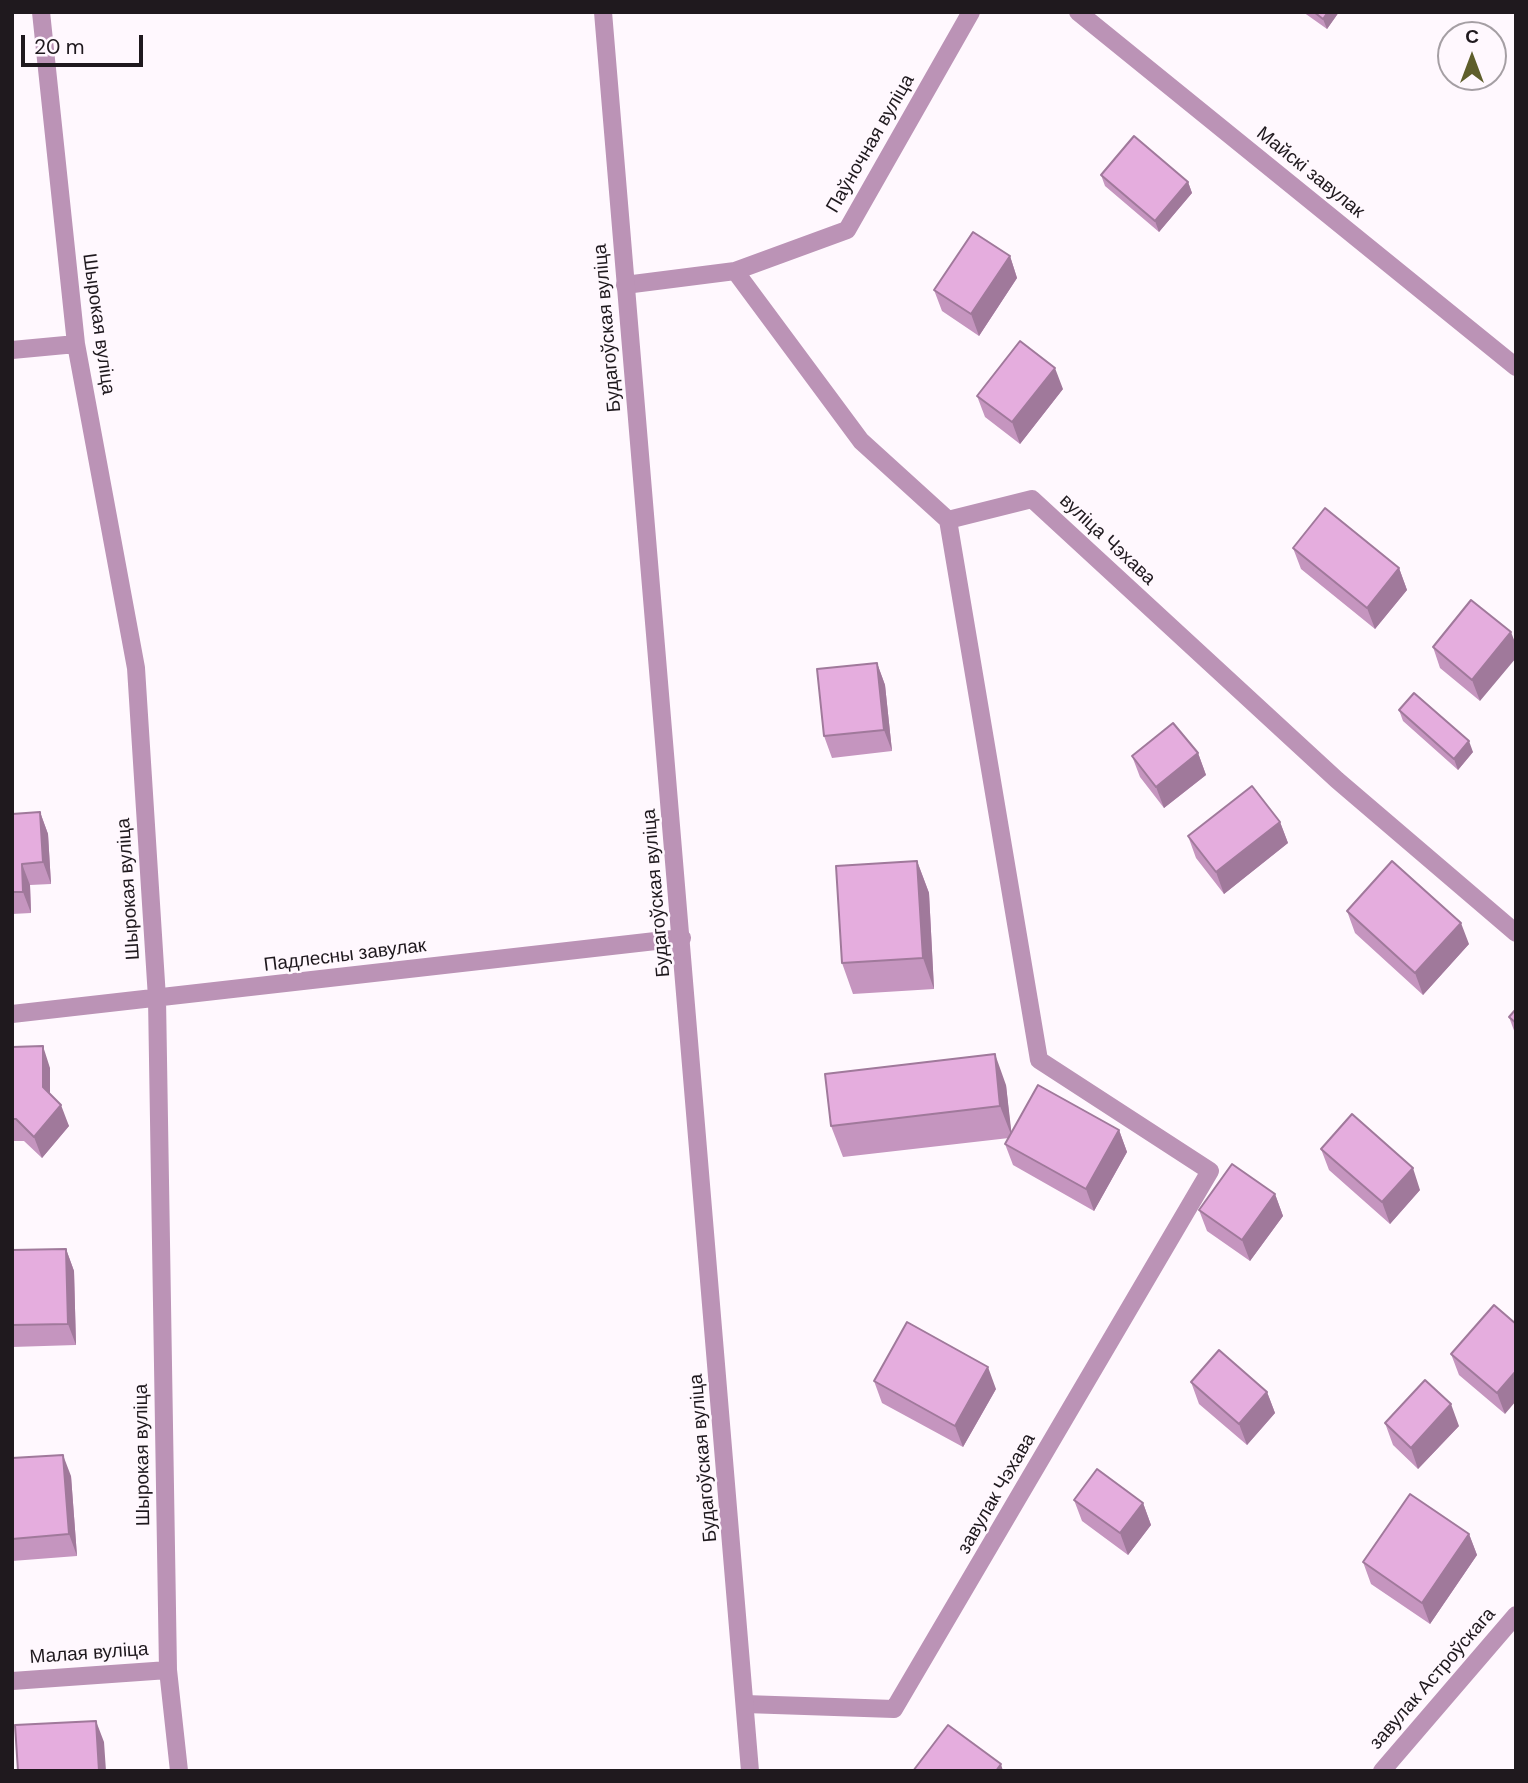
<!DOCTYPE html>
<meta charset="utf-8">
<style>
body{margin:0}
#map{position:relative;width:1528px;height:1783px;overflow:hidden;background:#fff8fe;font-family:"DM Sans",sans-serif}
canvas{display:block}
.frame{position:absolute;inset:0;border:14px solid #1f191e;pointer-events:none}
.north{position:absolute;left:1437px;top:21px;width:70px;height:70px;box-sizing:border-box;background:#fff8fe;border:2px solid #a59fa4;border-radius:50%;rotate:0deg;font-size:19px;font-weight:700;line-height:28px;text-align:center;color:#1f191e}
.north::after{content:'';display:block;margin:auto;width:24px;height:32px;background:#5e5e2b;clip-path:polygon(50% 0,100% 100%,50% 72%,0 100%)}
.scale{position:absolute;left:21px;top:35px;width:122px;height:32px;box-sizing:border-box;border:4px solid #1f191e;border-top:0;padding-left:9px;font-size:21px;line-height:24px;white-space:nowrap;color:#1f191e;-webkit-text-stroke:5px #fff8fe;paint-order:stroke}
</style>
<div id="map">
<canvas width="1528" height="1783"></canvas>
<div class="frame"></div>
<div class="north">С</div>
<div class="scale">20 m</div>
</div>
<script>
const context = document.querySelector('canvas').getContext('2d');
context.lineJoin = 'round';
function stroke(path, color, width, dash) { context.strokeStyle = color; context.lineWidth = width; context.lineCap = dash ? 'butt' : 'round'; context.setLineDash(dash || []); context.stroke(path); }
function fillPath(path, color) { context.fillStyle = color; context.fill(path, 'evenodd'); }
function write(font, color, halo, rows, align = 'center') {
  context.font = font + ' "DM Sans",sans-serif'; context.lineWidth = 5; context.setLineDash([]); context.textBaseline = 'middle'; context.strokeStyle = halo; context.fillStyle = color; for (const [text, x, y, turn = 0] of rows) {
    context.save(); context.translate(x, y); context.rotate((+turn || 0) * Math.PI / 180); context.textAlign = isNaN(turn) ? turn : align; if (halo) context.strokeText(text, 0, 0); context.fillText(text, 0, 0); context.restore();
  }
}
const minor = new Path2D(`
 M 41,12 L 76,344 L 136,668 L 157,998 L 168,1670 L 179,1771
 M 1078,12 L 1516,367
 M 735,271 L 847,230 L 971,12
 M 625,285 L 735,271 L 861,441 L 948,520 L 1032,499 L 1337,780 L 1516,933
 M 12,350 L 76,344
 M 12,1014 L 682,938
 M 12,1681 L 168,1670
 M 745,1704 L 894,1709 L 1210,1171 L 1039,1060 L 948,520
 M 1382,1771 L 1516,1615`);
const tertiary = new Path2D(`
 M 603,12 L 750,1771`);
const wall = new Path2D(`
 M 1303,12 L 1339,12 L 1327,29 Z
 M 1101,175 L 1188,182 L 1192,193 L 1159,232 L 1105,186 Z
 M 1010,256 L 1017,278 L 979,336 L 942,311 L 934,290 Z
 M 1063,389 L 1020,444 L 985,417 L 977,396 Z
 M 1293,548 L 1399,568 L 1407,590 L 1375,629 L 1301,569 Z
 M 1471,600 L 1480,701 L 1440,668 L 1433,647 Z
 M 877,663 L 885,685 L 892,751 L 832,758 L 824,736 Z
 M 1399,710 L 1473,752 L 1458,770 L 1403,721 Z
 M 1198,753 L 1206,775 L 1164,808 L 1140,777 L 1132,756 Z
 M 40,812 L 48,834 L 51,884 L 30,885 L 31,913 L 12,914 L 12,814 Z
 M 1280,822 L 1288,843 L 1224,894 L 1196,858 L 1188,836 Z
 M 917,861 L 929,893 L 934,989 L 853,994 L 842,963 Z
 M 1347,911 L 1469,944 L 1423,995 L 1355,933 Z
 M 1516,1009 L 1516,1036 L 1509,1017 Z
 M 12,1047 L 50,1068 L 50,1094 L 69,1126 L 42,1158 L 24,1141 L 12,1141 Z
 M 1006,1085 L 1011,1133 L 1119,1130 L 1127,1152 L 1094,1211 L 1013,1165 L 1005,1144 L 1009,1138 L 843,1157 L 831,1126 Z
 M 1321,1149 L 1420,1190 L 1390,1224 L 1329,1170 Z
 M 1275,1194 L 1283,1216 L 1250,1261 L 1207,1231 L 1199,1210 Z
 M 66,1249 L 74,1271 L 76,1345 L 12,1347 L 12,1250 Z
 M 1494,1305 L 1505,1414 L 1459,1375 L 1451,1354 Z
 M 874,1381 L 996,1389 L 963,1447 L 882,1403 Z
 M 1191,1382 L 1267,1392 L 1275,1413 L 1247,1445 L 1199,1404 Z
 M 1385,1423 L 1459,1426 L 1418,1469 L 1393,1445 Z
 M 12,1458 L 71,1476 L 77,1556 L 12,1561 Z
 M 1074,1500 L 1143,1503 L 1151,1525 L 1128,1555 L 1082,1521 Z
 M 1469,1534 L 1477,1555 L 1430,1624 L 1371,1584 L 1363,1562 Z`);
const shadedWall = new Path2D(`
 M 1328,12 L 1339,12 L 1327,29 L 1323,19 Z
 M 1188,182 L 1192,193 L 1159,232 L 1155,221 Z
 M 1010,256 L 1017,278 L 979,336 L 971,314 Z
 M 1055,368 L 1063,389 L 1020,444 L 1012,422 Z
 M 1399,568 L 1407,590 L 1375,629 L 1367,608 Z
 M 1511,632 L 1516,645 L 1516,658 L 1480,701 L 1472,680 Z
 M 877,663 L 885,685 L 892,751 L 884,730 Z
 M 1469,741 L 1473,752 L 1458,770 L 1454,759 Z
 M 1198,753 L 1206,775 L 1164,808 L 1156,787 Z
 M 40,812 L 48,834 L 51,884 L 43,862 Z
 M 1280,822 L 1288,843 L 1224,894 L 1216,872 Z
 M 917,861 L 929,893 L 934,989 L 923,958 Z
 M 22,864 L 30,885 L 31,913 L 23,892 Z
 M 1461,923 L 1469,944 L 1423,995 L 1415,973 Z
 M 43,1046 L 50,1068 L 50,1108 L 43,1087 Z
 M 995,1054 L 1006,1085 L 1012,1137 L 1000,1106 Z
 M 61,1105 L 69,1126 L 42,1158 L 34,1137 Z
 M 1119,1130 L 1127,1152 L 1094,1211 L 1086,1189 Z
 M 1413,1168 L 1420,1190 L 1390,1224 L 1382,1202 Z
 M 1275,1194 L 1283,1216 L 1250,1261 L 1242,1240 Z
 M 66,1249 L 74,1271 L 76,1345 L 68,1324 Z
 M 988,1367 L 996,1389 L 963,1447 L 955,1426 Z
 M 1516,1371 L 1516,1401 L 1505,1414 L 1497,1393 Z
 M 1267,1392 L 1275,1413 L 1247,1445 L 1239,1424 Z
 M 1451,1404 L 1459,1426 L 1418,1469 L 1411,1448 Z
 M 63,1455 L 71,1476 L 77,1556 L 69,1534 Z
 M 1143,1503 L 1151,1525 L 1128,1555 L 1120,1533 Z
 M 1469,1534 L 1477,1555 L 1430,1624 L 1422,1603 Z
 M 96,1721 L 104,1742 L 106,1771 L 99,1771 Z
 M 1001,1764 L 1003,1771 L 996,1771 Z`);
const building = new Path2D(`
 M 1314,12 L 1328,12 L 1323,19 Z
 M 1134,136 L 1188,182 L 1155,221 L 1101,175 Z
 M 973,232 L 1010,256 L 971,314 L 934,290 Z
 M 1020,341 L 1055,368 L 1012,422 L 977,396 Z
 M 1325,508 L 1399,568 L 1367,608 L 1293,548 Z
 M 1471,600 L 1511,632 L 1472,680 L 1433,647 Z
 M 877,663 L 884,730 L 824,736 L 817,669 Z
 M 1414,693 L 1469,741 L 1454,759 L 1399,710 Z
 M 1173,723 L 1198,753 L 1156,787 L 1132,756 Z
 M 1252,786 L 1280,822 L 1216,872 L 1188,836 Z
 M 40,812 L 43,862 L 22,864 L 23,892 L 12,892 L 12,814 Z
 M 917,861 L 923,958 L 842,963 L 836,866 Z
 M 1392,861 L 1461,923 L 1415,973 L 1347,911 Z
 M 1516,1009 L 1516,1023 L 1509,1017 Z
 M 43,1046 L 43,1087 L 61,1105 L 34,1137 L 16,1119 L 12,1119 L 12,1047 Z
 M 995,1054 L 1000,1106 L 831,1126 L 825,1074 Z
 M 1038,1085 L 1119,1130 L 1086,1189 L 1005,1144 Z
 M 1352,1114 L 1413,1168 L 1382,1202 L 1321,1149 Z
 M 1232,1164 L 1275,1194 L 1242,1240 L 1199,1210 Z
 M 66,1249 L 68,1324 L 12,1325 L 12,1250 Z
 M 1494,1305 L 1516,1324 L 1516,1371 L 1497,1393 L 1451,1354 Z
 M 907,1322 L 988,1367 L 955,1426 L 874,1381 Z
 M 1219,1350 L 1267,1392 L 1239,1424 L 1191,1382 Z
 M 1425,1380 L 1451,1404 L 1411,1448 L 1385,1423 Z
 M 63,1455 L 69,1534 L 12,1539 L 12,1458 Z
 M 1097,1469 L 1143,1503 L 1120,1533 L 1074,1500 Z
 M 1410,1494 L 1469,1534 L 1422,1603 L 1363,1562 Z
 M 96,1721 L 99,1771 L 18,1771 L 15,1725 Z
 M 948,1725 L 1001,1764 L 996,1771 L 913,1771 Z`);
const streetNames = [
 ["Паўночная вуліца",871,144,-60],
 ["Майскі завулак",1310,173,39],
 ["Шырокая вуліца",98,324,82],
 ["Будагоўская вуліца",608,328,-95],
 ["вуліца Чэхава",1107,540,43],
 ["Шырокая вуліца",129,889,-94],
 ["Будагоўская вуліца",657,893,-95],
 ["Падлесны завулак",345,956,-7],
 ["Шырокая вуліца",143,1455,-91],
 ["Будагоўская вуліца",704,1458,-95],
 ["завулак Чэхава",997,1494,-60],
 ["Малая вуліца",89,1654,-4],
 ["завулак Астроўскага",1433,1679,-49]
];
stroke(minor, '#bb93b6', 18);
stroke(tertiary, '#bb93b6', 18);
fillPath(wall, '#c595bf');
fillPath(shadedWall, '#a0799b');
fillPath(building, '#e5adde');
stroke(building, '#a0799b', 2);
write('19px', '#1f191e', '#fff8fe', streetNames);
</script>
